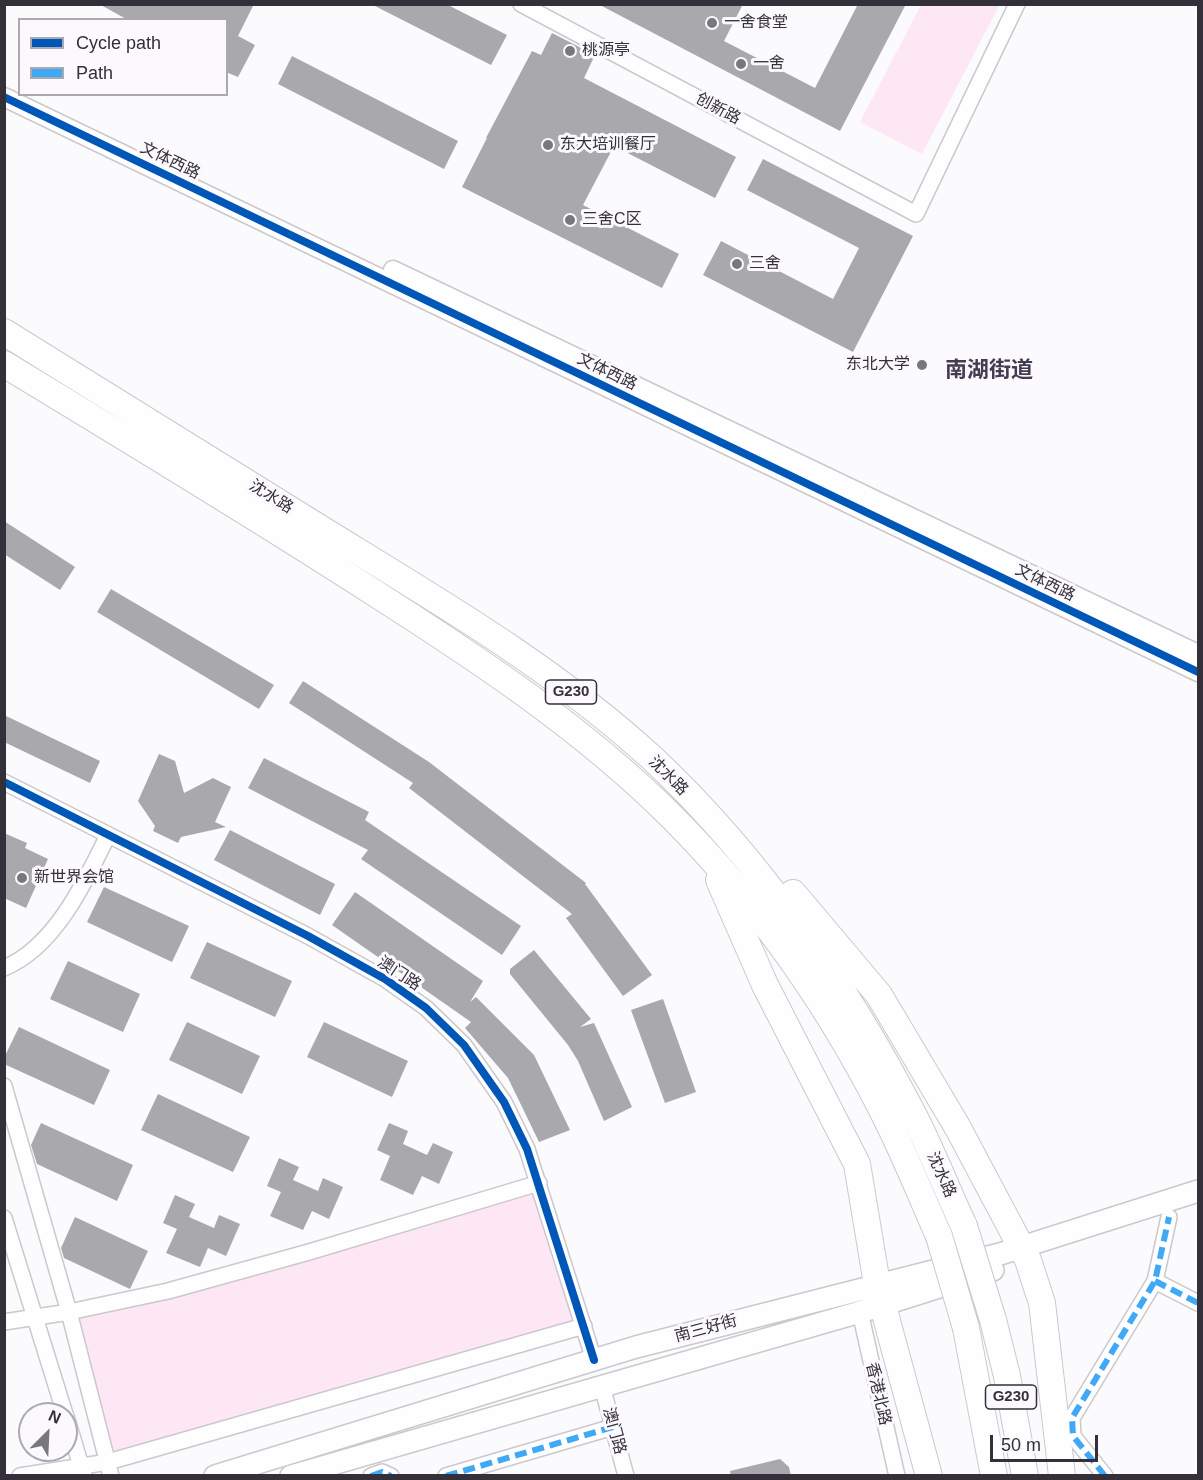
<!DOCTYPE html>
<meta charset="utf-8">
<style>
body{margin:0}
#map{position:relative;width:1203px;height:1480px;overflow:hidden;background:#fbfafd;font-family:Arial,sans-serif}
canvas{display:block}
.frame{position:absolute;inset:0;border:6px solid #333039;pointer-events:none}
.legend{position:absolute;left:18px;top:18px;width:210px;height:78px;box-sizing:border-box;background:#fbf9fe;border:2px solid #aba9af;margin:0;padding:8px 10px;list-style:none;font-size:18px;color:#333039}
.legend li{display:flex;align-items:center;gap:12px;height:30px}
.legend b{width:30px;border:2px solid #aba9af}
.north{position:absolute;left:18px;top:1402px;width:60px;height:60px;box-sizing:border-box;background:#fbf9fe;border:2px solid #aba9af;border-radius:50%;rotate:24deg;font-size:16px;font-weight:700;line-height:24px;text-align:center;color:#333039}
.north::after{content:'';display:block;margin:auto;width:21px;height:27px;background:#79777e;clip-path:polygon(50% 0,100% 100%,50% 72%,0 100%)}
.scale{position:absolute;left:990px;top:1435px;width:108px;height:27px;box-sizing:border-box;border:3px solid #333039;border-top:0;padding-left:8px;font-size:18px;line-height:21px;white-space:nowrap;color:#333039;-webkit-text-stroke:4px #fbf9fe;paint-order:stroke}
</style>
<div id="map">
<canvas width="1203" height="1480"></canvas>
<div class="frame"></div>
<ul class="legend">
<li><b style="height:8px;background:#0057b8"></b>Cycle path</li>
<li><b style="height:8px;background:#3fa9f5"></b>Path</li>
</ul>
<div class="north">N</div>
<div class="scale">50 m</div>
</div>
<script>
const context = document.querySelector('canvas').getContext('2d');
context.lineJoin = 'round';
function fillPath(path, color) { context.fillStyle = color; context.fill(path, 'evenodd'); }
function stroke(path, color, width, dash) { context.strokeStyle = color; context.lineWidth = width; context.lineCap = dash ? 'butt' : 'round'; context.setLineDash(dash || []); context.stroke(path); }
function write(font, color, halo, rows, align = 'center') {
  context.font = font + ' Arial,"Noto Sans SC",sans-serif'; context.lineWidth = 6; context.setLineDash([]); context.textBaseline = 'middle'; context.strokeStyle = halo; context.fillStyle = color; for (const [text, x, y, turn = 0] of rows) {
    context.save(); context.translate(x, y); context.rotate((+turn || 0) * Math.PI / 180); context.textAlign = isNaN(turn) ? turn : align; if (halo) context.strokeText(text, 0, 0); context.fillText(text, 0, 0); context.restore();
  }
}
const green = new Path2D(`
 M 996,4 L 999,6 L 922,154 L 860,122 L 921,5 Z
 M 539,1183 L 584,1326 L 108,1462 L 69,1312 Z`);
const building = new Path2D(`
 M 99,4 L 254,4 L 238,36 L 255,45 L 238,77 L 226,72 L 226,20 L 128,20 Z
 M 371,4 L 446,4 L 507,35 L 491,65 Z
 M 598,4 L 743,4 L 724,41 L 815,88 L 858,4 L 906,4 L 840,131 Z
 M 552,33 L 595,55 L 584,78 L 736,157 L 715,198 L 614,146 L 583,205 L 679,254 L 662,288 L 462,187 L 487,138 L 486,138 L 532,51 L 541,55 Z
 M 292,56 L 458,141 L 444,169 L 278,84 Z
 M 763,159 L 913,236 L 853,352 L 703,275 L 721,241 L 833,299 L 859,248 L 747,190 Z
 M 4,521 L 75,567 L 60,590 L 4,554 Z
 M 111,589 L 274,685 L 259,709 L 97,612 Z
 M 303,681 L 429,762 L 586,883 L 585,884 L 652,975 L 623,996 L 566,918 L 572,914 L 409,788 L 413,783 L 289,703 Z
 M 4,715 L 100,761 L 90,783 L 4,742 Z
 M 159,754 L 175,761 L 184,793 L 213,778 L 231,787 L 215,822 L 226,827 L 181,837 L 178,843 L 153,831 L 155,826 L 138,801 Z
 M 264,758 L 369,812 L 365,820 L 521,926 L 502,955 L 361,859 L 368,850 L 248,788 Z
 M 230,830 L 335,884 L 320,915 L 214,860 Z
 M 4,833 L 27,843 L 25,848 L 48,859 L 26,908 L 4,898 Z
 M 104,887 L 189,926 L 172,962 L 87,922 Z
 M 355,892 L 483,981 L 470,1002 L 476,997 L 534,1055 L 570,1130 L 539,1142 L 508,1078 L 465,1028 L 471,1022 L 332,925 Z
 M 207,942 L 292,981 L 275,1017 L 190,978 Z
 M 534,950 L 591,1019 L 580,1027 L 594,1023 L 632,1107 L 604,1121 L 578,1061 L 568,1045 L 510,974 L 510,969 Z
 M 68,961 L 140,994 L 123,1032 L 50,999 Z
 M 663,999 L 696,1092 L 665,1103 L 631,1010 Z
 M 187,1022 L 260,1056 L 242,1094 L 169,1060 Z
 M 324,1022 L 408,1061 L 392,1097 L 307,1057 Z
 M 19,1027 L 110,1070 L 94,1105 L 4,1064 L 4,1058 Z
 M 158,1094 L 250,1137 L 233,1172 L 141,1130 Z
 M 41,1123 L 133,1165 L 117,1201 L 37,1164 L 31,1145 Z
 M 389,1123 L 408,1131 L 403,1144 L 427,1155 L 433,1143 L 453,1152 L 439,1184 L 422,1176 L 413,1195 L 380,1180 L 390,1156 L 377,1150 Z
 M 279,1158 L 299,1167 L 293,1180 L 318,1191 L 323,1178 L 343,1187 L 329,1219 L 312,1211 L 303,1230 L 270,1216 L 281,1192 L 267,1186 Z
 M 175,1195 L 195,1204 L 189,1217 L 214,1228 L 219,1215 L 240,1224 L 226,1256 L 208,1248 L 200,1267 L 166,1253 L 177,1229 L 163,1223 Z
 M 75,1217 L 148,1251 L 130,1289 L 64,1258 L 61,1248 Z
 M 780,1459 L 789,1467 L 791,1476 L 731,1476 L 730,1471 Z`);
const minor = new Path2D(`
 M 521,4 L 916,214 L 1017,4
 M 4,782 L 308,936 L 385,979 L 426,1008 L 464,1045 L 504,1102 L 527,1149 L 594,1360
 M 4,968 C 55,947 85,882 108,835
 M 4,1086 L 69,1312 L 111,1476
 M 4,1218 L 65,1414
 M 1155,1281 L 1198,1303
 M 860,1312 L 897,1476
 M 4,1322 L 69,1312 L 168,1291 L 309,1252 L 539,1183
 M 602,1386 L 626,1476
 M 66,1416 L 84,1476
 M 20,1476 L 108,1462 L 584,1326
 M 371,1476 L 382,1472 L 391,1476
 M 446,1476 L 613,1427
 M 1105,1476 L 1073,1436 L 1072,1418 L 1155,1281 L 1169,1217`);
const tertiary = new Path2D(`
 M 4,97 L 1198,672
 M 393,270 L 1198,654`);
const secondary = new Path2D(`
 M 215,1476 L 636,1347 L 1000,1254 L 1198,1191
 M 291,1476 L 860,1312 L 993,1270`);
const trunk = new Path2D(`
 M 4,332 C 113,400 222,468 331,535 C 442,603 556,670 652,758 C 759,858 847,986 914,1116 C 932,1151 947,1190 964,1226
 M 4,364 C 128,439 252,514 373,592 C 478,659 584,729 672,817 C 761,906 836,1015 891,1128 C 908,1163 923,1200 939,1236
 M 719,880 L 765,985 L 857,1164 L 877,1284 L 929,1476
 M 793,893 L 879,995 L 958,1128 L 1028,1260 L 1042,1303 L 1062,1476
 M 993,1320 L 1007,1376 L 1025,1476
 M 966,1328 L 994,1476`);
const trunkBridge = new Path2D(`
 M 964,1226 L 993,1320
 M 939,1236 L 966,1328`);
const quiet = new Path2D(`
 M 1155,1281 L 1198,1303
 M 371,1476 L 382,1472 L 391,1476
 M 446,1476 L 613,1427
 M 1105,1476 L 1073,1436 L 1072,1418 L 1155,1281 L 1169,1217`);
const cycleway = new Path2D(`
 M 4,97 L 1198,672
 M 4,782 L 308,936 L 385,979 L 426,1008 L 464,1045 L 504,1102 L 527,1149 L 594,1360`);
const markers = [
 [712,23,6,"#79777e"],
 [570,51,6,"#79777e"],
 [741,64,6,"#79777e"],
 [548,145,6,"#79777e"],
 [570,220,6,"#79777e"],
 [737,264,6,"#79777e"],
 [922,365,6,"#79777e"],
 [22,878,6,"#79777e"]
];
const shields = [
 [571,692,51],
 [1011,1397,51]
];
const shieldNames = [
 ["G230",571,692],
 ["G230",1011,1397]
];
const poiNames = [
 ["一舍食堂",724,23],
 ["桃源亭",582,51],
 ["一舍",753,64],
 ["东大培训餐厅",560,145],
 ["三舍C区",582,220],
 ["三舍",749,264],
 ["东北大学",910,365,"right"],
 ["新世界会馆",34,878]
];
const streetNames = [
 ["创新路",718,109,28],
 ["文体西路",170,161,26],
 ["文体西路",607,372,26],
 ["沈水路",271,497,32],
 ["文体西路",1045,583,26],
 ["沈水路",668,776,45],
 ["澳门路",399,974,33],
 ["沈水路",941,1175,66],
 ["南三好街",706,1329,-15],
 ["香港北路",878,1394,77],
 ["澳门路",614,1431,75]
];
const districtNames = [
 ["南湖街道",989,371]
];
fillPath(green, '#fde7f5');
fillPath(building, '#a8a8ad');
stroke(minor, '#cbc8ce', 18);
stroke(tertiary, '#cbc8ce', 21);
stroke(secondary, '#cbc8ce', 24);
stroke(trunk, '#cbc8ce', 28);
stroke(minor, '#fefeff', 15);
stroke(tertiary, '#fefeff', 18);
stroke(secondary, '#fefeff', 21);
stroke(trunk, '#fefeff', 26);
stroke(trunkBridge, '#cbc8ce', 28, []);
stroke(trunkBridge, '#fefeff', 26);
stroke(quiet, '#3fa9f5', 6, [12, 6]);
stroke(cycleway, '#0057b8', 8);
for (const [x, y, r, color] of markers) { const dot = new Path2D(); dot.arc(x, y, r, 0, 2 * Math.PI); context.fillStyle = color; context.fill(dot); stroke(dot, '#fbf9fe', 2); }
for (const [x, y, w] of shields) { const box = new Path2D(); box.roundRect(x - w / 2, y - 12, w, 24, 4.5); context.fillStyle = '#fbf9fe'; context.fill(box); stroke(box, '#333039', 1.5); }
write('bold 15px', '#333039', null, shieldNames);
write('16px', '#333039', '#fbf9fe', poiNames, 'left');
write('16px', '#333039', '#fbf9fe', streetNames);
write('bold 22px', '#443c50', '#fbf9fe', districtNames);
</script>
